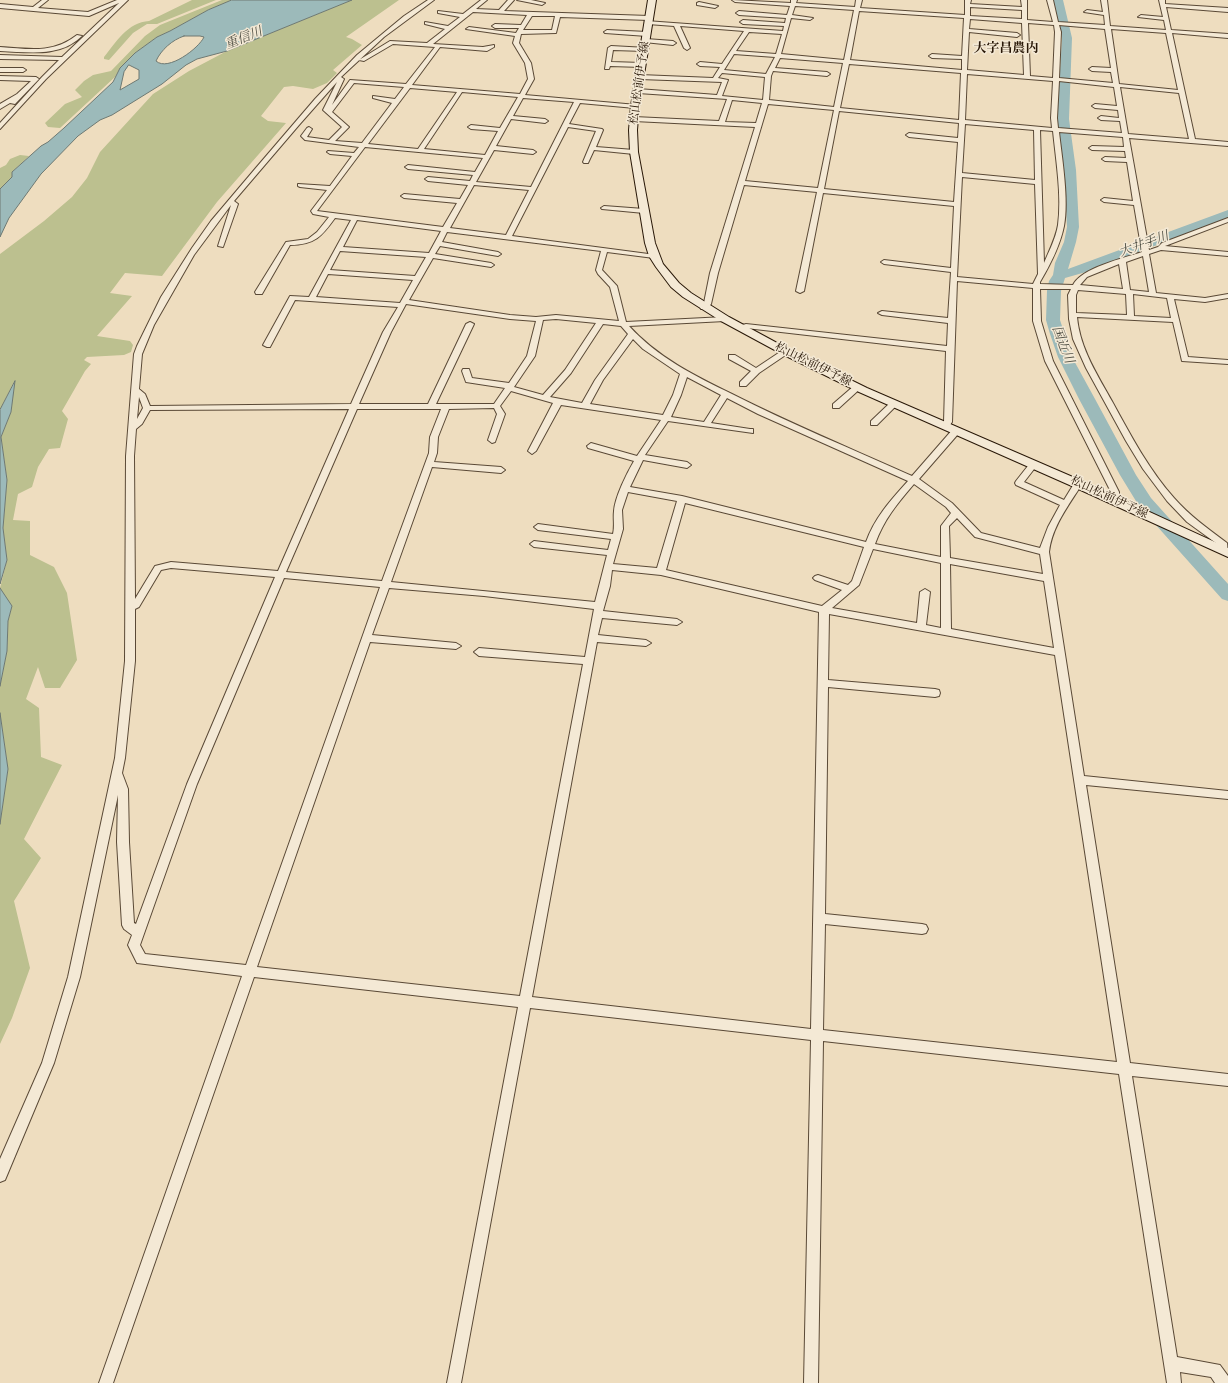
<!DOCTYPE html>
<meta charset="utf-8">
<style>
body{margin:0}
canvas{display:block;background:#eeddbf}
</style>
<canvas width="1228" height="1383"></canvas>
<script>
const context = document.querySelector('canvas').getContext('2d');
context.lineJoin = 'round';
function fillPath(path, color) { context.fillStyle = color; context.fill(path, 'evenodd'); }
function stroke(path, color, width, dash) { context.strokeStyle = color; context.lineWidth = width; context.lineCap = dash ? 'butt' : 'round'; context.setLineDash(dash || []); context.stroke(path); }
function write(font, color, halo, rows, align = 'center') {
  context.font = font + ' "IM FELL Double Pica","Noto Serif JP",serif'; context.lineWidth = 3; context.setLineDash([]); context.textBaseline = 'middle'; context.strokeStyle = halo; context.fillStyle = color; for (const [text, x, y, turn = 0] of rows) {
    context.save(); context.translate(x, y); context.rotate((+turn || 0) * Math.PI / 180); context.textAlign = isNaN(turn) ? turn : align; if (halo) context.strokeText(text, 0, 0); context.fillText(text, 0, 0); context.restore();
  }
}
const green = new Path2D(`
 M 192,0 L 216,0 L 157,24 L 147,24 L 133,33 L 109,60 L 104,59 L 104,57 C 116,42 128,22 149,21 Z
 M 222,0 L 232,0 L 208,10 L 170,31 L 157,37 L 135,53 L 119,70 L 115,77 L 60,128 L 48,127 L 45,123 L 65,104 L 82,97 L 75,90 L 84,81 L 93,75 L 111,71 L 145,36 L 160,25 Z
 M 352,0 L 399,0 L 346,37 L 352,39 L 362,45 L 333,70 L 337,73 L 327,83 L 313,89 L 293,86 L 284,87 L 261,116 L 268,121 L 286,123 L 217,202 L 162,276 L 125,273 L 110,293 L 132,296 L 97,336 L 130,341 L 133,345 L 131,352 L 124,355 L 87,357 L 84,360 L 91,364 L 85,371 L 62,411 L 68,419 L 60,448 L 49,449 L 38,467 L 32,487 L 18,494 L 13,520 L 30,521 L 30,555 L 54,567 L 67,593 L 77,660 L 60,688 L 45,688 L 38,667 L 26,699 L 39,708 L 41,757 L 62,765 L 24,839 L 41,858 L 14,901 L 30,968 L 12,1018 L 0,1044 L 0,824 L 8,769 L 0,713 L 0,686 L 7,651 L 8,621 L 12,606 L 0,588 L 7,560 L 3,528 L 7,480 L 1,437 L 11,412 L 14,382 L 0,410 L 0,254 L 44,221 L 72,197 L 87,178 L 100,152 L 153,94 L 189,71 L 227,51 Z
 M 20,155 L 29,156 L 12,172 L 12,177 L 0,189 L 0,168 L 6,165 L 10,159 Z`);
const water = new Path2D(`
 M 232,0 L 352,0 L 227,51 L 197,59 L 186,65 L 162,84 L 112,115 L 100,120 L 78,136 L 41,174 L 9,218 L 0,237 L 0,189 L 12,177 L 12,172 L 41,146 L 48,142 L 64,128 L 113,82 L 120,68 L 135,53 L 157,37 L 170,31 L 208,10 ZM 184,36 L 200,36 L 204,37 C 199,48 168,72 156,61 C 161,50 172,40 184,36 ZM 129,65 L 139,70 L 139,79 L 120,90 L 124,72 Z
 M 15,381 L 11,412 L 1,437 L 7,480 L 3,528 L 7,560 L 0,584 L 0,410 Z
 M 0,588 L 12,606 L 8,621 L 7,651 L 0,686 Z
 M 0,713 L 8,769 L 0,824 Z`);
const river = new Path2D(`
 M 1053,0 L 1063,0 L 1072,38 L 1069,119 L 1076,170 L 1079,227 L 1076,242 L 1068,269 L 1228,210 L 1228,218 L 1086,272 L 1065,278 L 1061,291 L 1060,320 L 1072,357 L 1095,399 L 1136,475 L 1151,498 L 1228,584 L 1228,601 L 1222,599 L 1139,506 L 1120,475 L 1079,399 L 1058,357 L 1050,334 L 1046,320 L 1047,291 L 1049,281 L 1053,275 L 1055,263 L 1064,242 L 1067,227 L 1064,170 L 1057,119 L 1062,38 Z`);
const street = new Path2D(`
 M 42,0 L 48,0 L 38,8 L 88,12 L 117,0 L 128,0 L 46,79 L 0,129 L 0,123 L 42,77 L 59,60 L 0,59 L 0,55 L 62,57 L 119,3 L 89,16 L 0,8 L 0,4 L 33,7 Z
 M 428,0 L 434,0 L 384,37 L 341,77 L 344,79 L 332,105 L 350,80 L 406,84 L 435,47 L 393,44 L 364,61 L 359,60 L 390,41 L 427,43 L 445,29 L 425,24 L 425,22 L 448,26 L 460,17 L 438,13 L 438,11 L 463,14 L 481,0 L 487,0 L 476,9 L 499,10 L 508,0 L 514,0 L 504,11 L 649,16 L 652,18 L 649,20 L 560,17 L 556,33 L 521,34 L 519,43 L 531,63 L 534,79 L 525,95 L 637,105 L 637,107 L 635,108 L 580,103 L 569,124 L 602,129 L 603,130 L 596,147 L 634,150 L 637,152 L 634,154 L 594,150 L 588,163 L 584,163 L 583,162 L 596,131 L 568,127 L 512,236 L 656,255 L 656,257 L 654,258 L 607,252 L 602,270 L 617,286 L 626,322 L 725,317 L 729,319 L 725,321 L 629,326 C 657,357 695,376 732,394 C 791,424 852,449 912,476 L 953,429 L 959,429 L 959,433 L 919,479 L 952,503 L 981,533 L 1040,548 L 1048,527 L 1060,505 L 1016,485 L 1015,483 L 1016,481 L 1031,462 L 1037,462 L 1038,464 L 1024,482 L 1064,500 L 1075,482 L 1078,481 L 1082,484 C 1069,505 1052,526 1049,552 L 1084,776 L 1228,791 L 1228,799 L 1086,785 L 1130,1063 L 1228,1074 L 1228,1086 L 1132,1076 L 1177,1357 L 1220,1365 L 1228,1376 L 1228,1383 L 1215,1383 L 1211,1377 L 1180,1372 L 1181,1383 L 1167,1383 L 1119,1074 L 823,1041 L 818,1383 L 804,1383 L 811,1040 L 530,1008 L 461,1383 L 447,1383 L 518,1007 L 254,977 L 113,1383 L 99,1383 L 242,976 L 137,963 L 128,945 L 132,935 L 124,929 L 122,925 L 117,842 L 118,795 L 80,977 L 54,1063 L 5,1180 L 0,1182 L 0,1159 L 42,1063 L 68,977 L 115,758 L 125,661 L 126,456 L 134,354 L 137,346 L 161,297 L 192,248 L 211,221 L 255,169 L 315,99 L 357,55 L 404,16 ZM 473,12 L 527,15 L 521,25 L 495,24 L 492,26 L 495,28 L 519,28 L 516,33 L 469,27 L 466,29 L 515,36 L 513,43 L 525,63 L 528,79 L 520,94 L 412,85 L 440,47 L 487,51 L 494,47 L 494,45 L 483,47 L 433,44 ZM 532,16 L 555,16 L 552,30 L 523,30 ZM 337,82 L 323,110 L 342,127 L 329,140 L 307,137 L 312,129 L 309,127 L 307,128 L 301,136 L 305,140 L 359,147 L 354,153 L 328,151 L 327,152 L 330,154 L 352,156 L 330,186 L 298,184 L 298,186 L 300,187 L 327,190 L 311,211 L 313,214 L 329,217 L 317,232 L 308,239 L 286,242 L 255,292 L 256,294 L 262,294 L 290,245 C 315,245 322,236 335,218 L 351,220 L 309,297 L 290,296 L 263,345 L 267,347 L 270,347 L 295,300 L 398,307 L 383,332 L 351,404 L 150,406 L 145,394 L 139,389 L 142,354 L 154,325 L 194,255 L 231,205 L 218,246 L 223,247 L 238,204 L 234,201 L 299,125 ZM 354,83 L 404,87 L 395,99 L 373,96 L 373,98 L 392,103 L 362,143 L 335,141 L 349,127 L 332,112 ZM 410,88 L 457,92 L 418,149 L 368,144 ZM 462,92 L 518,97 L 500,128 L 471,125 L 468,127 L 471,129 L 498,131 L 485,155 L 424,149 ZM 523,98 L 574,102 L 531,187 L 476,182 L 494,150 L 533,154 L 536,152 L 533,150 L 496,146 L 511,119 L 545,123 L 548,121 L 545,119 L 513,116 ZM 365,147 L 483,158 L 475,172 L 408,165 L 405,167 L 408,169 L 473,175 L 470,181 L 428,177 L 425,179 L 428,181 L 468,185 L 460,199 L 404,194 L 401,196 L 404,198 L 457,203 L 443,227 L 317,211 ZM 474,185 L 529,190 L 506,235 L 450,228 ZM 357,220 L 441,231 L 429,253 L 343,247 ZM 447,232 L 601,251 L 596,270 L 598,274 L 610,287 L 619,321 L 556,315 L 536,317 L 510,315 L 409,300 L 433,258 L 491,267 L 494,265 L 491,263 L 435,254 L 440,246 L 498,256 L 501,254 L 498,252 L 442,242 ZM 340,251 L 426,257 L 415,276 L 330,270 ZM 328,274 L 413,280 L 400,303 L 316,297 ZM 406,304 L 510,319 L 536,321 L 527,356 L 509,383 L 472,378 L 469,369 L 463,369 L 462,371 L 466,382 L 505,388 L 494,404 L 436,404 L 474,324 L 470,322 L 466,324 L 428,404 L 359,404 L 391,332 ZM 556,319 L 596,323 L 565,370 L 543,395 L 514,387 L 535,356 L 543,320 ZM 603,324 L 621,326 L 628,334 L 595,380 L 582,403 L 550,397 L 571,373 ZM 633,339 L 643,349 L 680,374 L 673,395 L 663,415 L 590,404 L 603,380 ZM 687,377 L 721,395 L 704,422 L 671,417 L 681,395 ZM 511,391 L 553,403 L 528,451 L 532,454 L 536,451 L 561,405 L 661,420 L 637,456 L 591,443 L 587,446 L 588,448 L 634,461 C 627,473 615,497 614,511 C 613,519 615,526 613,534 L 538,524 L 534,527 L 538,530 L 611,539 L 608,550 L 534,541 L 530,544 L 534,547 L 607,555 L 595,602 L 391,582 L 432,467 L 501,473 L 505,470 L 501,467 L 434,462 L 437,453 L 438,437 L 449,409 L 494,408 L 497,414 L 488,440 L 492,443 L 495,442 L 505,414 L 500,406 ZM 139,397 L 143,408 L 137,419 ZM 727,398 L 758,414 L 908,481 C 891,500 875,517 866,542 L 682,496 L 630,487 L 643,460 L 687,468 L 691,465 L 687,462 L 645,455 L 668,421 L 753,433 L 753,429 L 750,429 L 711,423 ZM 349,409 L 278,571 L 171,562 L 155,566 L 135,599 L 134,456 L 136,429 L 142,424 L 150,410 ZM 357,409 L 441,409 L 430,437 L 429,453 L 382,581 L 286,572 ZM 914,484 L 946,507 L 951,513 L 941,526 L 941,557 L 875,544 C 884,519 897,504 914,484 ZM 628,492 L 677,501 L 657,568 L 613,564 L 623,529 L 622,510 ZM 685,503 L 864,547 L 852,581 L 848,585 L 818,575 L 815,576 L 813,578 L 815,580 L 842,590 L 822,606 L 666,570 ZM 957,518 L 975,537 L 1040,554 L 1043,574 L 950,558 L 949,526 ZM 873,549 L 941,563 L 941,628 L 926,625 L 930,592 L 925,589 L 920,592 L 917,623 L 832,608 L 859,585 ZM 950,564 L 1044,581 L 1054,648 L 951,629 ZM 171,568 L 275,577 L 187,784 L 136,924 L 134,923 L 129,842 L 128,789 L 122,773 L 125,758 L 135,661 L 135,609 L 139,607 L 161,570 ZM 612,570 L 661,575 L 819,612 L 811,1029 L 532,997 L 597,642 L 646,646 L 651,643 L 646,640 L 598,635 L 602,618 L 677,625 L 682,622 L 677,619 L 603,611 L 610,586 ZM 284,578 L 380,587 L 246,965 L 145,954 L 140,945 L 197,784 ZM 389,588 L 484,596 L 594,609 L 585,657 L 479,648 L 474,652 L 479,656 L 583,664 L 520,996 L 257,967 L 370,642 L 456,649 L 461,646 L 456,643 L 372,635 ZM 829,614 L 1055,655 L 1117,1062 L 823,1030 L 825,924 L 922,934 L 926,933 L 928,929 L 926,925 L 922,924 L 825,914 L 828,687 L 935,697 L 939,696 L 940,693 L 939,690 L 935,689 L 828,680 Z
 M 517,0 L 531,0 L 545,3 L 542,5 Z
 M 732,0 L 791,3 L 791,0 L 797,0 L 796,3 L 855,7 L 856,0 L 862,0 L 860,8 L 965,15 L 965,0 L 971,0 L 970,4 L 1022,7 L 1021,0 L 1027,0 L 1027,20 L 1053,22 L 1047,0 L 1053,0 L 1058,22 L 1105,25 L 1104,15 L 1084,12 L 1087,10 L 1103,12 L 1101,0 L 1107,0 L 1110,26 L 1166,30 L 1164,20 L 1138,17 L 1141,15 L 1163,17 L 1159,0 L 1165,0 L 1165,4 L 1228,8 L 1228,12 L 1166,7 L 1171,30 L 1228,34 L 1228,38 L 1172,33 L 1195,139 L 1228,142 L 1228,146 L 1129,138 L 1149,250 L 1158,247 L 1162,243 L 1228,218 L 1228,222 L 1165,246 L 1228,252 L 1228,256 L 1161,250 L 1149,254 L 1156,293 L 1205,298 L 1228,294 L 1228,298 L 1205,302 L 1174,299 L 1188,357 L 1228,360 L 1228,364 L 1182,361 L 1173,322 L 1077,317 C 1080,349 1098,376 1113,403 C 1131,436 1149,470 1174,498 C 1190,516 1208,529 1227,543 L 1228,554 L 1223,554 L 1220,546 L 1187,522 L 1167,501 L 1143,469 L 1126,441 L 1086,368 L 1073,339 L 1069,319 L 1068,295 L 1071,289 L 1040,289 L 1041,321 L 1053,361 L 1119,492 L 1119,501 L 1115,504 L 1111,501 L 1111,492 L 1045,361 L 1033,321 L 1033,288 L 957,281 L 952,422 L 948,428 L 945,428 L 941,426 L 944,422 L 946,351 L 746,328 L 739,329 L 735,327 L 746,324 L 947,346 L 948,323 L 882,315 L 878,313 L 882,311 L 948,318 L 951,272 L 884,264 L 881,262 L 884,260 L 951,268 L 954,206 L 823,193 L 804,291 L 800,293 L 796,291 L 817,192 L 744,185 L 718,273 L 711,304 L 707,309 L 701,309 L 700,307 L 704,303 L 710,273 L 755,127 L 634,121 L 631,119 L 634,117 L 719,121 L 727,99 L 638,93 L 635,91 L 638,89 L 717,95 L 722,82 L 640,79 L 637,77 L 640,75 L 713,78 L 720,67 L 700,66 L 697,64 L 700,62 L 722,64 L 744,31 L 680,26 L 690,48 L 687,50 L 684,48 L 674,26 L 648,24 L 646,23 L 646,21 L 783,31 L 784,26 L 743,24 L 740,22 L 743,20 L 785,23 L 786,18 L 739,15 L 736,13 L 739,11 L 787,15 L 790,6 L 735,2 ZM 795,6 L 854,10 L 844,60 L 781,54 L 791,18 L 810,20 L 813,18 L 792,15 ZM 970,7 L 1022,10 L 1022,19 L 970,16 ZM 859,11 L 964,18 L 962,56 L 932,54 L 929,56 L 932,58 L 962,59 L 962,70 L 850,60 ZM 970,19 L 1022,23 L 1024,75 L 967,70 L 969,32 L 1017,37 L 1020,35 L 1017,33 L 969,29 ZM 1028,23 L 1054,25 L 1055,32 L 1053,78 L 1030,76 ZM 1059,25 L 1105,29 L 1111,68 L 1092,67 L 1089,69 L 1092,71 L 1111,72 L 1113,83 L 1059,78 L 1061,32 ZM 1111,29 L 1166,33 L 1178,90 L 1119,84 ZM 749,32 L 782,34 L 776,54 L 736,51 ZM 734,54 L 775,57 L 766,74 L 724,70 ZM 780,58 L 843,63 L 834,107 L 769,100 L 771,76 L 773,71 L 827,76 L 830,74 L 827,72 L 775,68 ZM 849,64 L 961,73 L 959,120 L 840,108 ZM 722,73 L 765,77 L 763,100 L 722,96 L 728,80 L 718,78 ZM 967,74 L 1053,81 L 1051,118 L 1052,128 L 965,120 ZM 1059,81 L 1114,87 L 1117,106 L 1095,104 L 1092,106 L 1095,108 L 1118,110 L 1119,118 L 1101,116 L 1098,118 L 1101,120 L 1120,121 L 1122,133 L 1058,128 L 1057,118 ZM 1120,87 L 1179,93 L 1189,139 L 1128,134 ZM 732,100 L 762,103 L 756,123 L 725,122 ZM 768,104 L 834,110 L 818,188 L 745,181 ZM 839,111 L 959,123 L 958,138 L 909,133 L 906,135 L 909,137 L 958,142 L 954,202 L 824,189 ZM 965,124 L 1034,130 L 1035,180 L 962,173 ZM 1040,130 L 1053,131 C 1056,161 1062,196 1058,225 C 1056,238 1049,251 1044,263 ZM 1059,132 L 1123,137 L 1124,147 L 1092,146 L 1089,148 L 1092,150 L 1125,151 L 1126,158 L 1105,157 L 1102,159 L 1105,161 L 1127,162 L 1133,201 L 1104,198 L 1101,200 L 1104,202 L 1134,205 L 1142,252 C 1124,258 1081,268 1073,285 L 1040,284 L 1040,282 C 1050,265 1060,246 1064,226 C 1069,201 1062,158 1059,132 ZM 962,177 L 1035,184 L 1038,274 L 1033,284 L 957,277 ZM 1143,256 L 1149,292 L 1130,290 L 1126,262 ZM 1119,264 L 1123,289 L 1080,285 L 1087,277 ZM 1078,290 L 1126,294 L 1127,315 L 1076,313 L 1076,295 ZM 1133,294 L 1167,298 L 1171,318 L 1134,316 Z
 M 699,2 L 718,6 L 715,8 L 697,5 L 697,3 Z
 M 607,30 L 647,32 L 650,34 L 647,36 L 605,33 L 604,32 Z
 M 77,35 L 82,36 C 60,58 28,52 0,51 L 0,47 C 29,49 53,54 77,35 Z
 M 646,39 L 673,41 L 676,43 L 673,45 L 644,42 L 644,40 Z
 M 611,46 L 647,48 L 648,49 L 645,51 L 613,50 L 611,62 L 642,63 L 645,65 L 642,67 L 610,66 L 609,69 L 605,69 L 608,48 Z
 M 0,68 L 23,68 L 26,70 L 23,72 L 0,72 Z
 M 0,76 L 36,77 L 39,79 L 15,104 L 10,103 L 0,109 L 0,104 L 17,94 L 31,81 L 0,80 Z
 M 604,206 L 644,209 L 647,211 L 644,213 L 602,209 L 601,208 Z
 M 783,350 L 786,350 L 790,352 L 759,373 L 746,386 L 740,386 L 740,382 L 751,371 L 729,359 L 729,355 L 735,355 L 756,368 Z
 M 855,385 L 858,385 L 862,387 L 839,408 L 833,408 L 833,404 Z
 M 891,402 L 894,402 L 898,404 L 877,425 L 871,425 L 871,421 Z`);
const secondary = new Path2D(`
 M 648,0 L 656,0 L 639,106 L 637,130 L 638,152 L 655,243 L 663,264 L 679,283 L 691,293 L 729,317 L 790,350 L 867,388 L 1082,481 L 1228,548 L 1228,557 L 1074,487 L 859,392 L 782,354 L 721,321 L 683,297 L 671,287 L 656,267 L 649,256 L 645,243 L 630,152 L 629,130 L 631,106 Z`);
const farStreetnames = [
 ["松山松前伊予線",640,83,-82],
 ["松山松前伊予線",813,365,26],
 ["松山松前伊予線",1109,498,25]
];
const farWaternames = [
 ["重信川",244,39,-22],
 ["大井手川",1144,245,-20],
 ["国近川",1062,345,69]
];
const farQuarternames = [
 ["大字昌農内",1006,49]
];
fillPath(green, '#bcc08f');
fillPath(water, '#9cbaba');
stroke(water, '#6e7973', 1);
fillPath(river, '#9cbaba');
stroke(street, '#5a4936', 2);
stroke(secondary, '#291808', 2);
fillPath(street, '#f4e9d5');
fillPath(secondary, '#f4e9d5');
write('12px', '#291808', '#f4e9d5', farStreetnames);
write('italic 13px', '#515146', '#f4e9d5', farWaternames);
write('bold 13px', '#291808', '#f4e9d5', farQuarternames);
</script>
